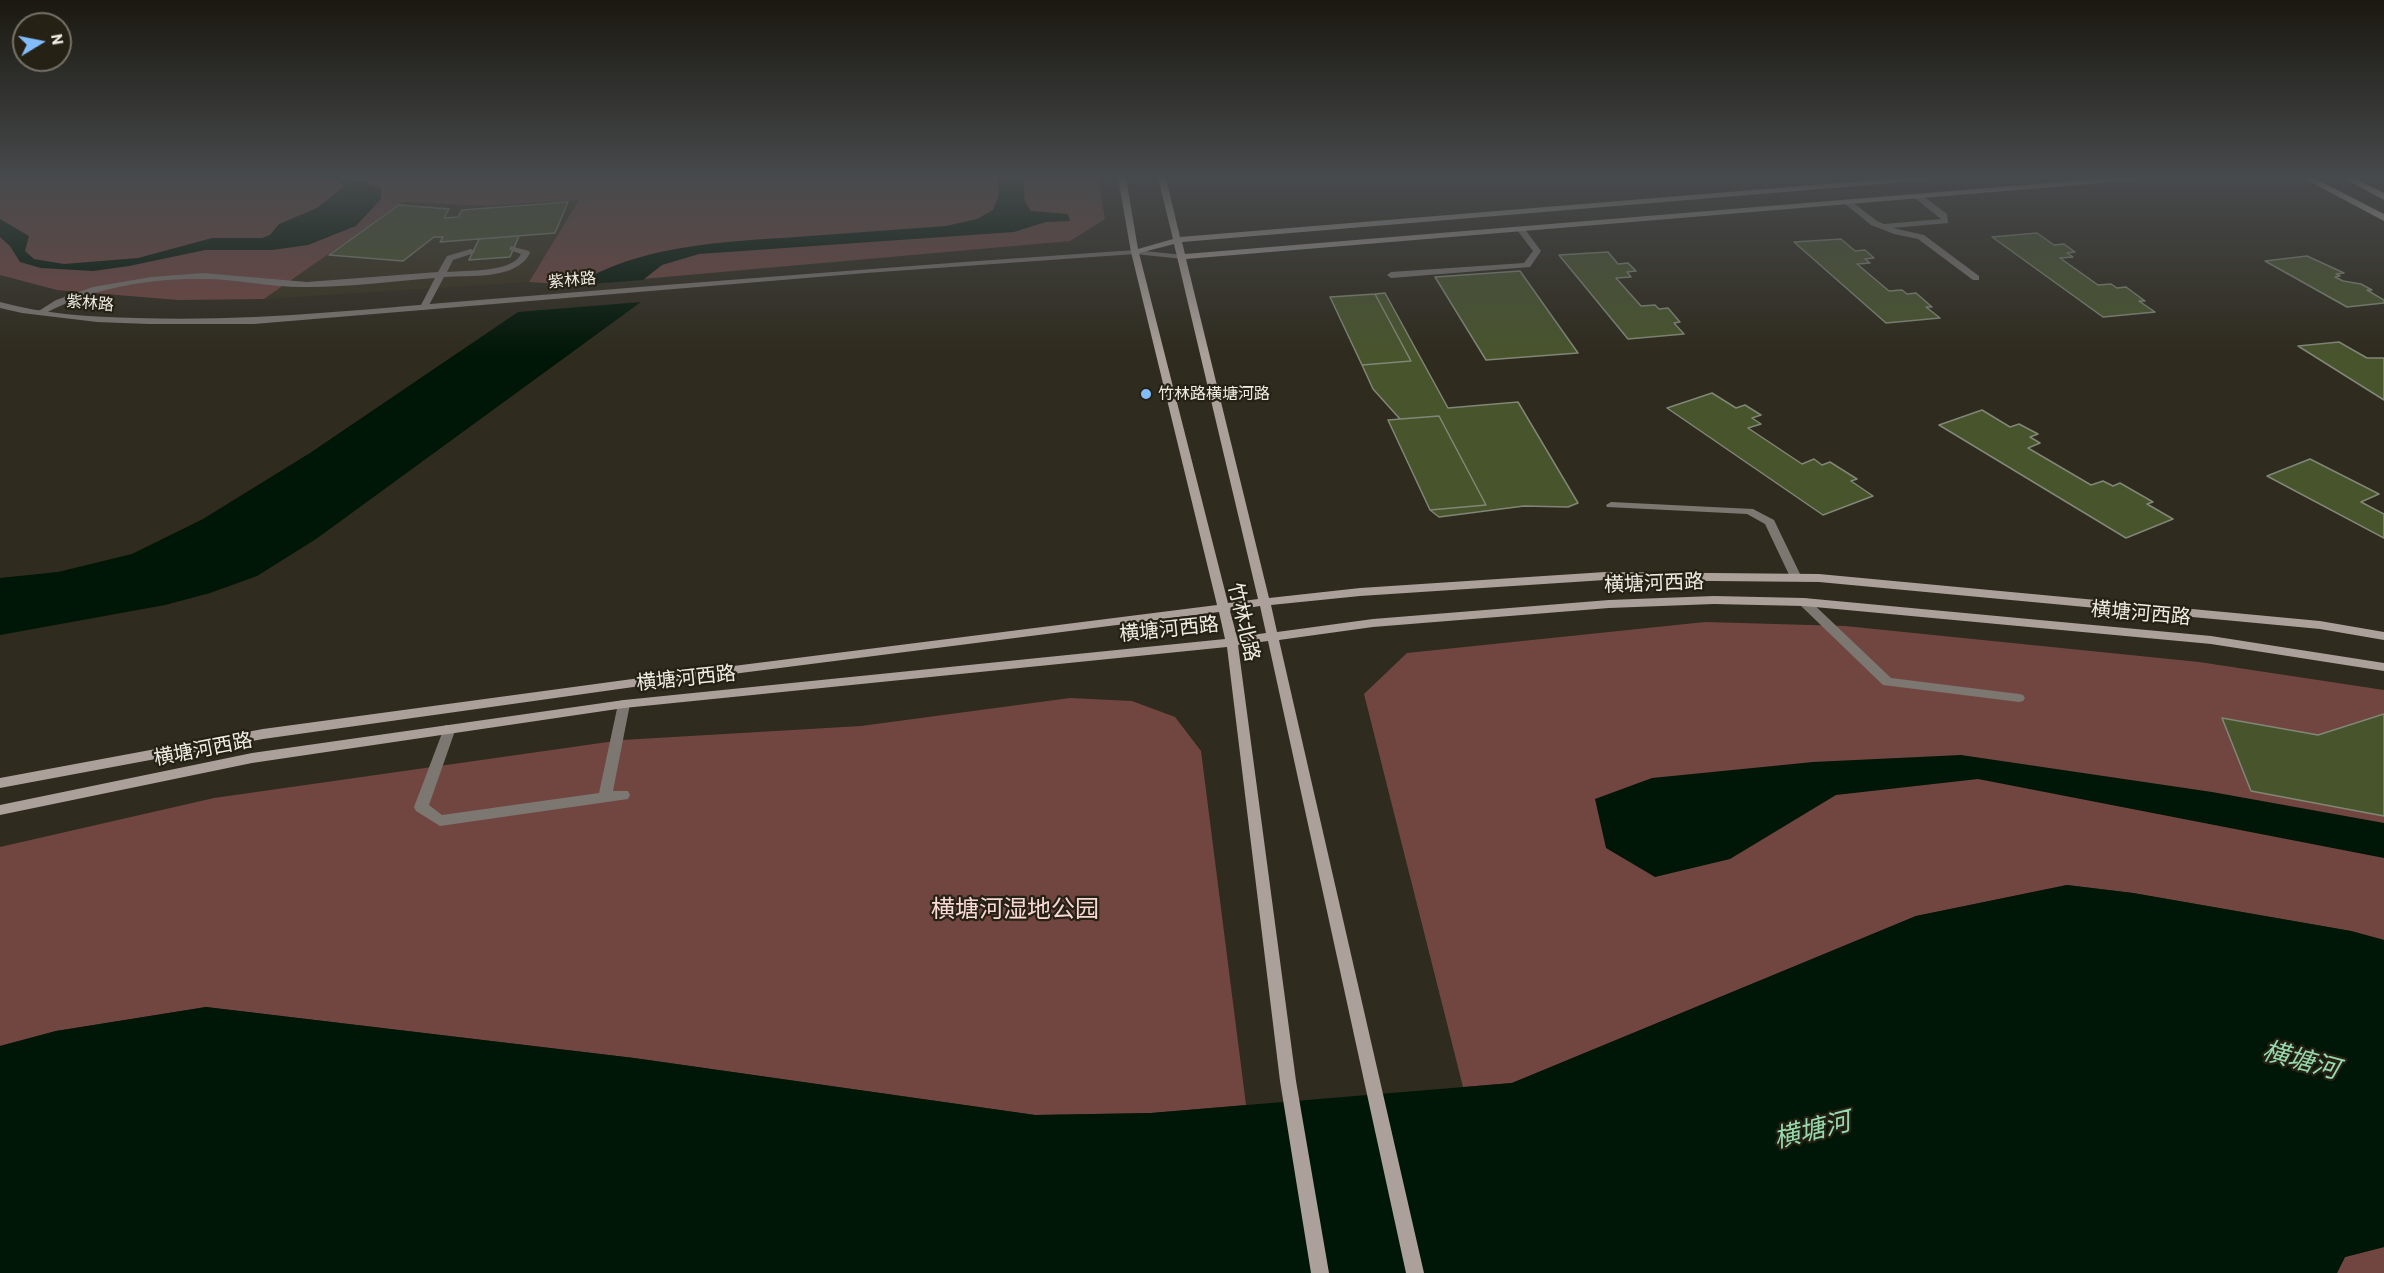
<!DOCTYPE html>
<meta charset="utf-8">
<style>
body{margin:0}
#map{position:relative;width:2384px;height:1273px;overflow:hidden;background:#2f2b1e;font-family:Barlow,sans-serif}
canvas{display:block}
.north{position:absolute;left:12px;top:12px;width:60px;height:60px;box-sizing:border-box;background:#262115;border:2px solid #767268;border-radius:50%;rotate:80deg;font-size:16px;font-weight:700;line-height:24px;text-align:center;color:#efece4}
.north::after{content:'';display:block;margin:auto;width:21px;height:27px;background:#82bcfa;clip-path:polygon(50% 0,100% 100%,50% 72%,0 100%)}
</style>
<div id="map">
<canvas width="2384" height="1273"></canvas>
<div class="north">N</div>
</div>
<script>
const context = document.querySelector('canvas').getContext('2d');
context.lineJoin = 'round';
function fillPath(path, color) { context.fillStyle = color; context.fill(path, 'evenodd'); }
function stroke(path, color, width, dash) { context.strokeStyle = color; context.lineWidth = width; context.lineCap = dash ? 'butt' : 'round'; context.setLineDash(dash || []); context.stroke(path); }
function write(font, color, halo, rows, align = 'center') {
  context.font = font + ' Barlow,"Noto Sans SC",sans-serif'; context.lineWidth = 4.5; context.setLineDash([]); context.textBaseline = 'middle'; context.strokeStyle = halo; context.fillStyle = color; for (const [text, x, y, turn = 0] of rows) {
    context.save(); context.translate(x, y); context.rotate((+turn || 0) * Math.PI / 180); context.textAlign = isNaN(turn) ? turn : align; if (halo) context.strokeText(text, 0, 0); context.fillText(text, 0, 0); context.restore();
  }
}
const built = new Path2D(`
 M 580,200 L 529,282 L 264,299 L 403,202 L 483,206 Z`);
const green = new Path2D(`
 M 0,178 L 1098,178 L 1105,219 L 1070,241 L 575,285 L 529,282 L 579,200 L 483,206 L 403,202 L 264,299 L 178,300 L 57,290 L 0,275 Z
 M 1705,622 L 1845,626 L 2199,662 L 2384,690 L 2384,940 L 2351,931 L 2133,893 L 2067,885 L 1916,916 L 1512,1083 L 1463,1087 L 1364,694 L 1407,653 Z
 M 1070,698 L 1132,701 L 1175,717 L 1201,751 L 1246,1105 L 1151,1113 L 1035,1115 L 634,1058 L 206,1007 L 56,1031 L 0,1046 L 0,847 L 214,798 L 622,740 L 861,726 Z
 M 2384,1247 L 2384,1273 L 2337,1273 L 2345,1257 Z`);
const water = new Path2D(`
 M 329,178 C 351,178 361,179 381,188 L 381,199 L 356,226 L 308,245 L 272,250 L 205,250 L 129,266 L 93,271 L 41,268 L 20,262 L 10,246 L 0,237 L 0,219 L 29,236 L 25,251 L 34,259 L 64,264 L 138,258 L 212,238 L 262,238 L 270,235 L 279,224 L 317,208 L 345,186 Z
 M 998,178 L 1023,178 L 1025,202 L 1031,211 L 1068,214 L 1070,221 L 1046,222 L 1014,232 L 699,254 L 662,265 L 643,280 L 575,285 C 640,245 721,242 796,237 C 846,233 896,230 946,226 L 977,219 L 993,210 L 999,194 Z
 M 641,302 L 316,539 L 257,576 L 210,593 L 165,605 L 0,635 L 0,578 L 58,572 L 132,554 L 203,519 L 310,453 L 518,312 Z
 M 1961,755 L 2212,792 L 2384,823 L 2384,858 L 1978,779 L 1836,795 L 1730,859 L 1655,877 L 1606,848 L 1595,799 L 1652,778 L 1813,762 Z
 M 2067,885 L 2133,893 L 2351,931 L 2384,940 L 2384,1247 L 2345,1257 L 2337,1273 L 0,1273 L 0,1046 L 56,1031 L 206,1007 L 634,1058 L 1035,1115 L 1151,1113 L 1512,1083 L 1916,916 Z`);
const building = new Path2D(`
 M 568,202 L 555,233 L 440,242 L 443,237 L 434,237 L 403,261 L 329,255 L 399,205 L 449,209 L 444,218 L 458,217 L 462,210 Z
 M 2037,233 L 2054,245 L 2064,244 L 2075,252 L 2067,253 L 2073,257 L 2060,258 L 2098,285 L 2111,284 L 2117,288 L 2126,287 L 2145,301 L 2139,301 L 2155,312 L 2103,317 L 1992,237 Z
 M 519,236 L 510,257 L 469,260 L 479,239 Z
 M 1841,239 L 1855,251 L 1865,250 L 1874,258 L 1865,259 L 1870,263 L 1857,264 L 1889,291 L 1902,290 L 1907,294 L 1916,293 L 1932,307 L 1926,307 L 1940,318 L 1886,323 L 1794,242 Z
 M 1608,252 L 1618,264 L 1628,263 L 1636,271 L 1627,272 L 1631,277 L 1616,278 L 1641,306 L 1655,305 L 1659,309 L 1668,308 L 1680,322 L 1674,323 L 1684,334 L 1628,339 L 1559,255 Z
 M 2307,256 L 2344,273 L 2336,274 L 2340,276 L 2335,277 L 2343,281 L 2361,284 L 2372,290 L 2367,290 L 2384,300 L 2384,303 L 2347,307 L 2265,261 Z
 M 1520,271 L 1578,353 L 1486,360 L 1435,277 Z
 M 1385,293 L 1448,408 L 1518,402 L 1578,503 L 1568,507 L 1524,506 L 1439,517 L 1430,510 L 1486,505 L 1439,416 L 1400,419 L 1373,389 L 1362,365 L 1411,361 L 1375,294 Z
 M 1375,294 L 1411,361 L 1362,365 L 1330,297 Z
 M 2339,342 L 2367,358 L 2384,358 L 2384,400 L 2298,346 Z
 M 1712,393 L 1736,408 L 1745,405 L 1761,415 L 1752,418 L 1761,424 L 1748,428 L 1802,464 L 1814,459 L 1822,465 L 1830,462 L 1857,479 L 1851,481 L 1873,496 L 1823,515 L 1667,408 Z
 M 1982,410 L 2010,427 L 2019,424 L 2038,434 L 2030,437 L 2040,443 L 2028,448 L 2091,485 L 2103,481 L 2113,486 L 2120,483 L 2153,502 L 2147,504 L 2173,519 L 2126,538 L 1939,425 Z
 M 1439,416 L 1486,505 L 1430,510 L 1388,420 Z
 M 2310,459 L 2379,494 L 2361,502 L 2384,514 L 2384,538 L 2267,476 Z
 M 2384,714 L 2384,816 L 2251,791 L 2222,718 L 2318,735 Z`);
const lane = new Path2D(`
 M 1916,195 L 1922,195 L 1947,214 L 1948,223 L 1893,228 L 1924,235 L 1979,276 L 1979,280 L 1973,280 L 1918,239 L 1894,234 L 1871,225 L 1844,203 L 1851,201 L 1877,221 L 1884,224 L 1941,219 L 1916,199 Z
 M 1518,228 L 1524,228 L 1541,251 L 1530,267 L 1391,278 L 1387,275 L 1391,272 L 1524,263 L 1533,251 L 1517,230 Z
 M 510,246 L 529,251 L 530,253 C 517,280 470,275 444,277 L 428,307 L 424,310 L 420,307 L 435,278 C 393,281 350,287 308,287 C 273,288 238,279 203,279 C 150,278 91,288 44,314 L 37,312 L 56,300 L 93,287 L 151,277 L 203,273 L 307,282 L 438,272 L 447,256 L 471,249 L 475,251 L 474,253 L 453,260 L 447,272 C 466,270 512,273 521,254 L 510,250 Z
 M 1611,502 L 1753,509 L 1774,520 L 1802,578 L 1800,581 L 1792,581 L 1765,524 L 1747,514 L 1607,507 L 1606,505 Z
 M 1804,598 L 1808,599 L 1891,678 L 2019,694 L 2023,695 L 2025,698 L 2023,701 L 2019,702 L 1883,685 L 1800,605 L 1798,602 L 1800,599 Z
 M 624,700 L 628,701 L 630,704 L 613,791 L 628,791 L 630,795 L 628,799 L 440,826 L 416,811 L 414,807 L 444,728 L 445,725 L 455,725 L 456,728 L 429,805 L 442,815 L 599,793 L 618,704 L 620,701 Z`);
const street = new Path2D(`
 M 1135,250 L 1183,255 L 1187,257 L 1183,259 L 1135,254 L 866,273 L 254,324 L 149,324 L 97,322 L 22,313 L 0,308 L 0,302 C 43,314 91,317 136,318 C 251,322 365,309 479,300 C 697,282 916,265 1135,250 Z`);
const secondary = new Path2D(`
 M 1118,178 L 1126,178 L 1138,249 L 1173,239 L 1158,178 L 1166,178 L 1180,237 L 1899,178 L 1933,178 L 1929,180 L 1182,242 L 1185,254 L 2109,178 L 2142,178 L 2138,180 L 1186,259 L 1269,598 L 1360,588 L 1605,572 L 1819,574 L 2320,621 L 2384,632 L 2384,640 L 2320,629 L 1819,582 L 1605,580 L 1360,596 L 1271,605 L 1277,632 L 1373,619 L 1609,600 L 1714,596 L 1804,598 L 2211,636 L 2384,663 L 2384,671 L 2211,644 L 1804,606 L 1714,604 L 1609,608 L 1373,627 L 1279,640 L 1424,1273 L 1406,1273 L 1268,641 L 1238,645 L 1296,1081 L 1329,1273 L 1311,1273 L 1280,1081 L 1227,647 L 624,708 L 252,763 L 0,815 L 0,805 L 252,753 L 624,700 L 1225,639 L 1219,612 L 662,683 L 263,739 L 0,788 L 0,778 L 263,729 L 662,675 L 1217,605 L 1131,252 ZM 1174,244 L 1258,599 L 1228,603 L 1139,253 ZM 1260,606 L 1266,633 L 1237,637 L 1230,611 Z`);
const primary = new Path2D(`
 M 2303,178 L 2314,178 L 2384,214 L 2384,221 Z
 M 2343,178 L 2355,178 L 2384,193 L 2384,200 Z`);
const markers = [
 [1146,394,6,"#82bcfa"]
];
const farStreetnames = [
 ["紫林路",572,280,-5],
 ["紫林路",90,303,5]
];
const farPoinames = [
 ["竹林路横塘河路",1158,394]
];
const streetNames = [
 ["横塘河西路",1654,583,-2],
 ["横塘河西路",2141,613,5],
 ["竹林北路",1244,622,77],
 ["横塘河西路",1169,629,-6],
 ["横塘河西路",686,678,-6],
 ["横塘河西路",203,749,-11]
];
const nearParknames = [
 ["横塘河湿地公园",1015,909]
];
const nearWaternames = [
 ["横塘河",2301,1060,15],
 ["横塘河",1812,1130,-14]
];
fillPath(built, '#37311d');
fillPath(green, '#714641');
fillPath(water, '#001606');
fillPath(building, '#48542c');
stroke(building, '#818777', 1.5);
fillPath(lane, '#7d7772');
fillPath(street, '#7d7772');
fillPath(secondary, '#aba19a');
fillPath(primary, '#cfc2b9');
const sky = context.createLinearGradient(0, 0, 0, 356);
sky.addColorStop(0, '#1a1810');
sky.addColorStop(0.5, '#474a4c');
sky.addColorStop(1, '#474a4c00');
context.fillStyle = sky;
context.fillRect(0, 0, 2384, 356);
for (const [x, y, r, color] of markers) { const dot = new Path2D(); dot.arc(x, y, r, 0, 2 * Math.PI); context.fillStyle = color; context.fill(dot); stroke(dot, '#262115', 2); }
write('16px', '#efece4', '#262115', farStreetnames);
write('16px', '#efece4', '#262115', farPoinames, 'left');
write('20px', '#efece4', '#262115', streetNames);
write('24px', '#f9d8d3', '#262115', nearParknames);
write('italic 26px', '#95d9ad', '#262115', nearWaternames);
</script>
